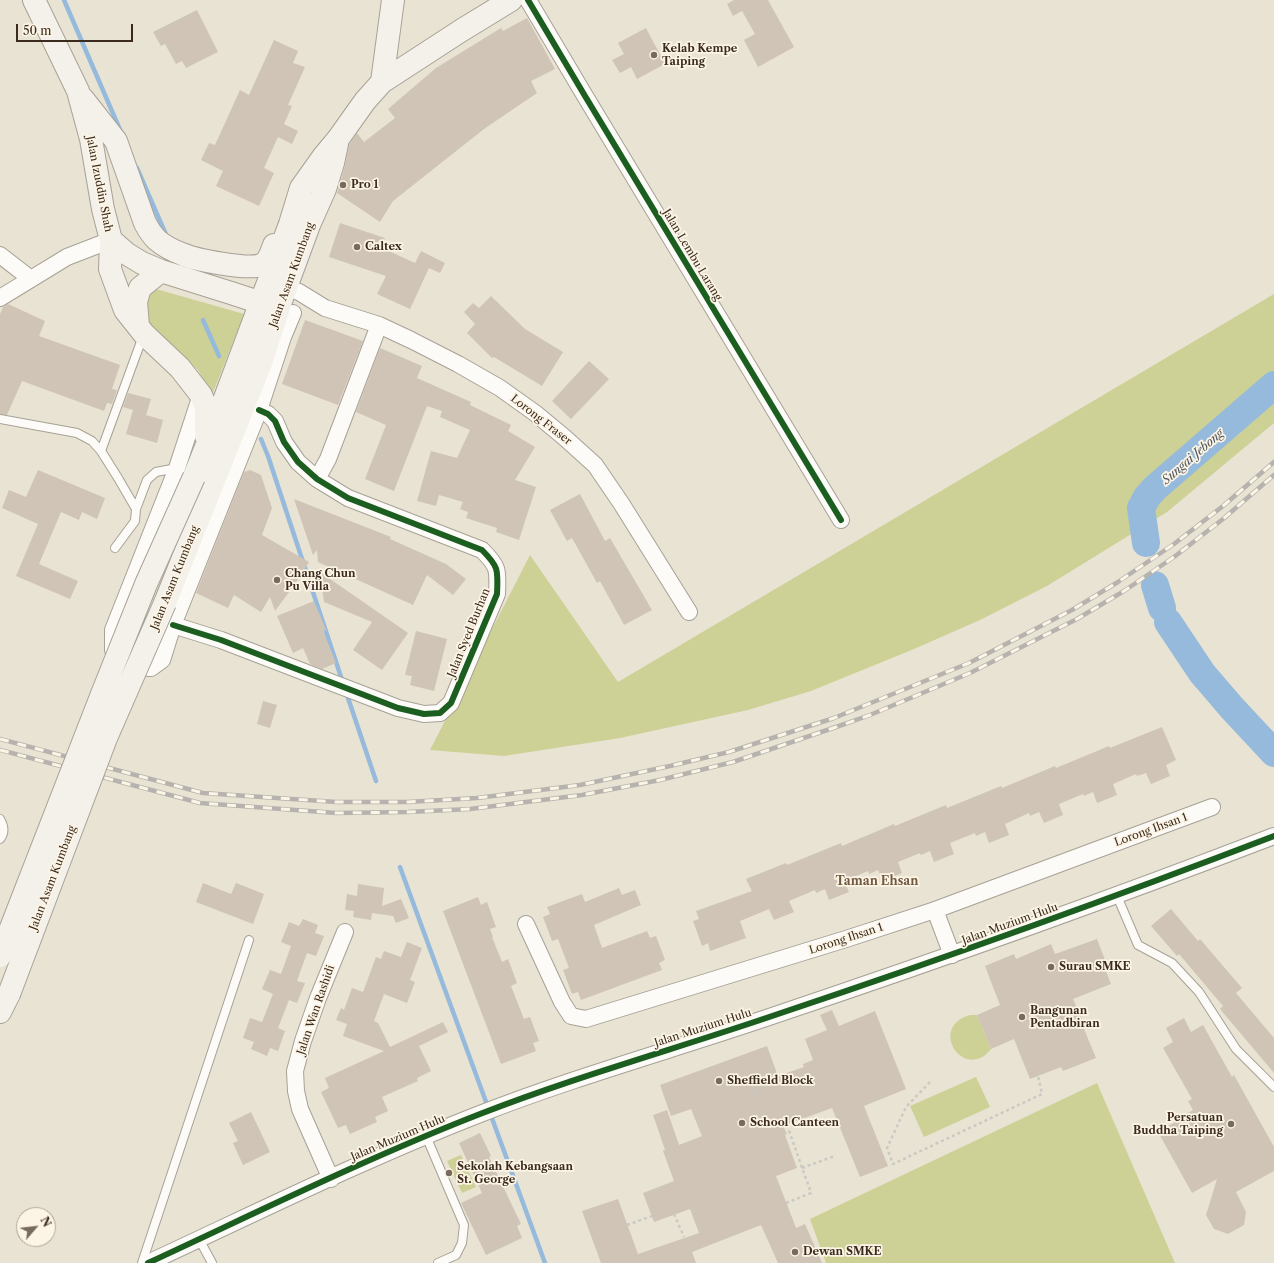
<!DOCTYPE html>
<style>
body{margin:0}
#map{position:relative;width:1274px;height:1263px;overflow:hidden;background:#e9e3d3;font-family:"Libre Caslon Text",serif}
canvas{display:block}
.north{position:absolute;left:16px;top:1207px;width:40px;height:40px;box-sizing:border-box;background:#fcf5e5;border:1px solid #afa495;border-radius:50%;rotate:62deg;font-size:11px;font-weight:700;line-height:16px;text-align:center;color:#3b2a1e}
.north::after{content:'';display:block;margin:auto;width:14px;height:18px;background:#786b5d;clip-path:polygon(50% 0,100% 100%,50% 72%,0 100%)}
.scale{position:absolute;left:16px;top:24px;width:117px;height:18px;box-sizing:border-box;border:2px solid #3b2a1e;border-top:0;padding-left:5px;font-size:12px;line-height:14px;white-space:nowrap;color:#3b2a1e;-webkit-text-stroke:3px #fcf5e5;paint-order:stroke}
</style>
<div id="map">
<canvas width="1274" height="1263"></canvas>
<div class="north">N</div>
<div class="scale">50 m</div>
</div>
<script>
const context = document.querySelector('canvas').getContext('2d');
context.lineJoin = 'round';
function fillPath(path, color) { context.fillStyle = color; context.fill(path, 'evenodd'); }
function stroke(path, color, width, dash) { context.strokeStyle = color; context.lineWidth = width; context.lineCap = dash ? 'butt' : 'round'; context.setLineDash(dash || []); context.stroke(path); }
function write(font, color, halo, rows, align = 'center') {
  context.font = font + ' "Libre Caslon Text",serif'; context.lineWidth = 3.5; context.setLineDash([]); context.textBaseline = 'middle'; context.strokeStyle = halo; context.fillStyle = color; for (const [text, x, y, turn = 0] of rows) {
    context.save(); context.translate(x, y); context.rotate((+turn || 0) * Math.PI / 180); context.textAlign = isNaN(turn) ? turn : align; if (halo) context.strokeText(text, 0, 0); context.fillText(text, 0, 0); context.restore();
  }
}
const green = new Path2D(`
 M 149,287 L 244,314 L 212,395 L 198,370 L 145,319 Z
 M 1274,294 L 1274,423 L 1167,512 L 1047,586 L 980,620 L 914,649 L 811,691 L 748,710 L 620,738 L 504,756 L 430,750 L 530,555 L 618,682 Z
 M 970,1015 L 977,1015 L 991,1049 C 989,1051 987,1054 984,1056 C 958,1073 931,1026 970,1015 Z
 M 976,1077 L 990,1107 L 924,1137 L 910,1106 Z
 M 1097,1083 L 1175,1263 L 826,1263 L 810,1219 Z
 M 461,1155 L 476,1187 L 462,1193 L 447,1161 Z`);
const stream = new Path2D(`
 M 64,0 L 121,132
 M 137,168 L 167,237
 M 203,320 L 219,356
 M 261,439 L 268,456 L 343,683
 M 346,692 L 376,781
 M 400,867 L 545,1263`);
const river = new Path2D(`
 M 1146,543 L 1141,508 L 1147,497 L 1155,488 L 1274,385
 M 1155,585 L 1162,608
 M 1168,622 L 1202,673 L 1232,708 L 1274,753`);
const building = new Path2D(`
 M 734,0 L 768,0 L 794,47 L 758,67 L 744,40 L 755,34 L 742,11 L 733,16 L 727,4 Z
 M 197,10 L 218,52 L 186,68 L 182,61 L 176,64 L 165,44 L 161,46 L 153,32 Z
 M 527,18 L 555,69 L 531,81 L 537,93 L 484,129 L 393,201 L 380,222 L 337,193 L 345,166 L 349,145 L 357,133 L 364,142 L 395,118 L 388,109 L 436,68 L 501,28 L 503,31 Z
 M 646,28 L 665,64 L 637,79 L 631,67 L 620,73 L 612,60 L 624,54 L 618,43 Z
 M 274,40 L 298,51 L 293,63 L 305,67 L 288,105 L 292,106 L 284,124 L 298,131 L 292,144 L 278,137 L 264,168 L 274,173 L 259,206 L 216,186 L 223,171 L 201,160 L 209,143 L 215,145 L 240,90 L 249,95 Z
 M 340,223 L 385,238 L 382,248 L 415,263 L 421,251 L 445,263 L 440,273 L 429,268 L 410,309 L 377,294 L 386,276 L 329,257 Z
 M 491,296 L 525,329 L 563,352 L 542,386 L 494,357 L 492,358 L 467,333 L 475,324 L 464,312 L 473,303 L 479,308 Z
 M 8,304 L 45,321 L 39,336 L 120,365 L 112,389 L 117,390 L 112,404 L 107,403 L 104,411 L 22,381 L 7,415 L 0,414 L 0,314 L 3,307 Z
 M 305,320 L 363,341 L 338,405 L 282,384 Z
 M 380,348 L 422,366 L 417,378 L 471,402 L 470,405 L 511,425 L 508,431 L 535,447 L 515,480 L 536,487 L 519,540 L 496,532 L 497,528 L 466,518 L 468,512 L 460,509 L 463,502 L 439,495 L 436,506 L 417,501 L 431,451 L 457,458 L 470,430 L 440,417 L 442,411 L 427,406 L 394,491 L 365,479 L 386,425 L 356,412 Z
 M 589,361 L 609,379 L 571,419 L 552,401 Z
 M 128,393 L 151,399 L 146,415 L 163,420 L 157,443 L 126,434 L 133,410 L 123,407 Z
 M 38,470 L 105,498 L 97,519 L 82,512 L 79,520 L 61,512 L 39,564 L 78,581 L 70,599 L 16,576 L 38,524 L 2,508 L 9,490 L 26,497 Z
 M 250,470 L 261,475 L 272,508 L 262,535 L 309,562 L 295,584 L 275,611 L 270,597 L 261,612 L 234,595 L 228,608 L 196,593 L 244,472 Z
 M 580,494 L 605,541 L 610,538 L 652,610 L 624,625 L 600,581 L 597,583 L 572,538 L 567,541 L 550,510 Z
 M 294,499 L 391,537 L 390,539 L 446,564 L 466,579 L 453,595 L 427,575 L 413,605 L 318,562 L 317,550 L 313,555 Z
 M 320,572 L 408,633 L 382,670 L 353,650 L 372,622 L 324,602 Z
 M 314,601 L 327,632 L 322,628 L 336,663 L 322,669 L 310,664 L 303,648 L 293,653 L 277,616 Z
 M 416,631 L 447,639 L 434,691 L 410,685 L 412,676 L 405,675 Z
 M 263,701 L 277,705 L 270,728 L 257,724 Z
 M 1162,727 L 1176,760 L 1166,765 L 1170,776 L 1151,784 L 1146,773 L 1137,776 L 1136,774 L 1113,784 L 1117,795 L 1097,803 L 1093,792 L 1084,796 L 1083,794 L 1059,804 L 1063,815 L 1044,823 L 1039,812 L 1030,816 L 1029,813 L 1005,824 L 1009,835 L 989,843 L 985,832 L 976,836 L 975,833 L 950,843 L 954,854 L 934,862 L 930,851 L 921,855 L 920,853 L 898,862 L 902,873 L 883,881 L 878,870 L 869,874 L 868,871 L 844,881 L 849,892 L 829,900 L 825,889 L 816,893 L 815,890 L 789,901 L 794,912 L 774,920 L 769,909 L 740,921 L 746,938 L 710,951 L 708,943 L 702,946 L 693,921 L 699,919 L 696,911 L 752,891 L 746,879 L 786,863 L 787,865 L 841,843 L 842,846 L 894,824 L 895,826 L 946,805 L 947,808 L 1001,786 L 1002,788 L 1055,766 L 1056,768 L 1109,746 L 1110,748 Z
 M 203,883 L 231,894 L 236,883 L 264,894 L 253,924 L 196,902 Z
 M 358,884 L 384,888 L 382,906 L 401,899 L 409,918 L 396,923 L 393,916 L 372,913 L 371,920 L 353,917 L 354,911 L 345,910 L 347,894 L 357,896 Z
 M 619,888 L 622,895 L 635,890 L 641,905 L 594,925 L 602,948 L 647,931 L 650,938 L 656,936 L 665,960 L 659,963 L 662,970 L 581,1000 L 578,992 L 572,994 L 563,970 L 569,968 L 558,939 L 552,941 L 543,917 L 550,914 L 547,907 L 582,894 L 585,902 Z
 M 478,897 L 481,905 L 487,902 L 496,927 L 490,929 L 493,937 L 492,937 L 502,962 L 508,959 L 517,983 L 511,986 L 524,1019 L 530,1017 L 539,1041 L 533,1043 L 536,1051 L 501,1064 L 443,911 Z
 M 1171,909 L 1198,941 L 1200,939 L 1242,988 L 1236,993 L 1274,1038 L 1274,1073 L 1220,1009 L 1223,1006 L 1179,954 L 1177,956 L 1151,926 Z
 M 303,919 L 318,925 L 315,933 L 324,936 L 316,956 L 307,953 L 297,981 L 305,983 L 297,1003 L 289,1000 L 278,1028 L 285,1031 L 278,1051 L 270,1048 L 267,1056 L 251,1049 L 254,1042 L 243,1038 L 250,1018 L 262,1022 L 273,994 L 262,989 L 270,970 L 281,974 L 291,946 L 281,942 L 289,922 L 299,926 Z
 M 1097,939 L 1105,960 L 1102,961 L 1111,984 L 1073,999 L 1086,1028 L 1084,1029 L 1096,1058 L 1063,1071 L 1061,1067 L 1030,1079 L 1014,1039 L 991,1049 L 977,1015 L 1000,1005 L 985,966 L 1014,954 L 1016,959 L 1051,944 L 1055,954 Z
 M 407,942 L 422,948 L 410,980 L 415,982 L 407,1003 L 384,994 L 374,1021 L 378,1023 L 390,1047 L 443,1022 L 448,1032 L 419,1046 L 431,1071 L 417,1078 L 418,1081 L 382,1097 L 388,1111 L 375,1117 L 377,1122 L 350,1134 L 346,1125 L 338,1128 L 321,1092 L 329,1088 L 325,1078 L 384,1051 L 343,1036 L 347,1024 L 336,1020 L 341,1008 L 344,1010 L 352,988 L 363,992 L 376,957 L 381,959 L 384,951 L 401,957 Z
 M 832,1010 L 839,1026 L 875,1011 L 906,1089 L 864,1106 L 888,1166 L 860,1177 L 832,1108 L 783,1126 L 787,1134 L 785,1135 L 797,1168 L 776,1176 L 796,1228 L 805,1224 L 822,1263 L 778,1263 L 761,1225 L 692,1252 L 696,1263 L 601,1263 L 582,1211 L 618,1199 L 638,1254 L 699,1233 L 690,1209 L 654,1222 L 643,1193 L 674,1181 L 663,1151 L 665,1150 L 653,1115 L 667,1110 L 679,1145 L 702,1136 L 691,1109 L 671,1116 L 660,1085 L 767,1046 L 778,1076 L 804,1067 L 803,1064 L 813,1060 L 805,1039 L 827,1030 L 820,1015 Z
 M 1184,1018 L 1191,1032 L 1203,1025 L 1232,1077 L 1234,1075 L 1274,1147 L 1274,1171 L 1236,1192 L 1246,1212 L 1244,1225 L 1228,1234 L 1214,1229 L 1206,1215 L 1217,1179 L 1192,1193 L 1158,1132 L 1177,1121 L 1176,1120 L 1193,1110 L 1188,1101 L 1192,1099 L 1163,1048 L 1173,1042 L 1166,1028 Z
 M 251,1112 L 270,1152 L 243,1165 L 233,1143 L 238,1141 L 229,1123 Z
 M 480,1133 L 491,1156 L 489,1157 L 521,1224 L 517,1226 L 522,1238 L 486,1255 L 461,1203 L 482,1193 L 459,1143 Z`);
const path = new Path2D(`
 M 930,1082 L 906,1107 L 887,1148 L 893,1164 L 1042,1094 L 1038,1076
 M 753,1086 L 757,1098
 M 802,1168 L 835,1156
 M 786,1203 L 811,1193 L 787,1125
 M 674,1214 L 684,1237
 M 627,1225 L 652,1216`);
const lane = new Path2D(`
 M 0,419 L 77,433 L 92,441 L 101,451 L 118,478 L 136,509 L 135,521 L 115,548
 M 101,451 L 143,336
 M 136,509 L 147,480 L 156,472 L 177,468
 M 0,819 C 4,826 5,833 0,839
 M 1117,896 L 1138,945 L 1172,963 L 1199,992 L 1236,1049 L 1274,1087
 M 426,1136 L 464,1225 L 462,1243 L 456,1255 L 438,1263
 M 199,1239 L 212,1263
 M 142,1263 L 249,940`);
const street = new Path2D(`
 M 528,0 L 585,96 L 841,520
 M 0,255 L 31,279
 M 276,284 L 299,292 L 325,308 L 379,325 L 411,340 L 458,364 L 500,388 L 535,413 L 564,437 L 595,465 L 621,503 L 689,612
 M 0,298 L 67,257 L 111,240
 M 201,395 L 177,468 L 113,630 L 113,650 L 120,661 L 130,667 L 151,668 L 162,660 L 173,625 L 259,410 L 283,337 L 293,313
 M 317,479 L 328,459 L 379,325
 M 173,625 L 221,640 L 398,708 L 424,714 L 440,713 L 451,703 L 497,594 C 498,570 499,567 482,550 L 348,498 L 317,479 L 298,462 L 284,442 L 275,421 L 268,414 L 259,410
 M 935,910 L 952,955
 M 526,924 L 562,1002 L 571,1016 L 586,1019 L 846,939 L 935,910 L 1212,807
 M 331,1179 L 300,1109 L 296,1091 L 295,1071 L 303,1041 L 318,998 L 345,932
 M 148,1263 C 258,1212 367,1158 480,1114 C 577,1076 679,1048 778,1014 C 945,958 1110,899 1274,836`);
const secondary = new Path2D(`
 M 34,0 L 78,91 L 91,139 L 103,209 L 111,240 L 127,254 L 142,263 L 161,271 L 231,293 L 274,307
 M 382,82 L 393,0
 M 83,99 L 116,141 L 145,223 C 148,229 152,235 157,240 C 164,246 174,251 182,254 C 195,260 248,270 261,265 C 269,262 271,253 274,245
 M 111,240 L 110,269 L 125,310 L 144,334 L 180,368 L 201,395 L 206,407 L 206,436
 M 138,326 L 136,302 L 140,288 L 161,271
 M 194,477 L 216,422 L 290,224 L 301,188 L 323,157 L 338,139 L 365,101 L 382,82 L 462,30 L 511,0
 M 165,603 L 261,363 L 281,301 L 309,225 L 325,189 L 333,163 L 337,144
 M 0,1012 L 9,994`);
const rail = new Path2D(`
 M 0,739 L 203,793 L 336,802 L 408,802 L 477,798 L 580,785 L 670,766 L 729,752 L 834,718 L 969,663 L 1072,610 L 1118,582 L 1174,544 L 1223,506 L 1274,462
 M 0,750 L 200,803 L 336,813 L 408,812 L 470,809 L 582,795 L 660,780 L 733,762 L 839,726 L 870,715 L 970,673 L 1077,619 L 1124,591 L 1174,557 L 1223,519 L 1274,475`);
const secondaryBridge = new Path2D(`
 M 0,956 L 102,694 L 146,584 L 194,477
 M 9,994 L 106,738 L 165,603`);
const cycleway = new Path2D(`
 M 528,0 L 585,96 L 841,520
 M 173,625 L 221,640 L 398,708 L 424,714 L 440,713 L 451,703 L 497,594 C 498,570 499,567 482,550 L 348,498 L 317,479 L 298,462 L 284,442 L 275,421 L 268,414 L 259,410
 M 148,1263 C 258,1212 367,1158 480,1114 C 577,1076 679,1048 778,1014 C 945,958 1110,899 1274,836`);
const markers = [
 [654,55,4,"#786b5d"],
 [343,185,4,"#786b5d"],
 [357,247,4,"#786b5d"],
 [277,580,4,"#786b5d"],
 [1051,967,4,"#786b5d"],
 [1022,1017,4,"#786b5d"],
 [719,1081,4,"#786b5d"],
 [742,1123,4,"#786b5d"],
 [1231,1124,4,"#786b5d"],
 [449,1173,4,"#786b5d"],
 [795,1252,4,"#786b5d"]
];
const poiNames = [
 ["Kelab Kempe",662,49],
 ["Taiping",662,62],
 ["Pro 1",351,185],
 ["Caltex",365,247],
 ["Chang Chun",285,574],
 ["Pu Villa",285,587],
 ["Surau SMKE",1059,967],
 ["Bangunan",1030,1011],
 ["Pentadbiran",1030,1024],
 ["Sheffield Block",727,1081],
 ["Persatuan",1223,1118,"right"],
 ["Buddha Taiping",1223,1131,"right"],
 ["School Canteen",750,1123],
 ["Sekolah Kebangsaan",457,1167],
 ["St. George",457,1180],
 ["Dewan SMKE",803,1252]
];
const streetNames = [
 ["Jalan Izuddin Shah",99,184,79],
 ["Jalan Lembu Larang",692,255,59],
 ["Jalan Asam Kumbang",292,275,-70],
 ["Lorong Fraser",541,420,38],
 ["Jalan Asam Kumbang",175,578,-68],
 ["Jalan Syed Burhan",469,633,-68],
 ["Lorong Ihsan 1",1151,830,-20],
 ["Jalan Asam Kumbang",53,878,-69],
 ["Jalan Muzium Hulu",1010,924,-20],
 ["Lorong Ihsan 1",846,939,-18],
 ["Jalan Wan Rashidi",316,1010,-71],
 ["Jalan Muzium Hulu",703,1028,-18],
 ["Jalan Muzium Hulu",398,1138,-23]
];
const waterNames = [
 ["Sungai Jebong",1193,457,-41]
];
const neighbourhoodNames = [
 ["Taman Ehsan",877,882]
];
fillPath(green, '#cdd196');
stroke(stream, '#96badc', 4.5);
stroke(river, '#96badc', 28);
fillPath(building, '#cfc4b5');
stroke(lane, '#a7a196', 10);
stroke(street, '#a7a196', 18);
stroke(secondary, '#a7a196', 24);
stroke(path, '#cbc9c4', 2.5, [3, 3]);
stroke(lane, '#fcfbf8', 8);
stroke(street, '#fcfbf8', 16);
stroke(secondary, '#f4f1ea', 22);
stroke(rail, '#b6b3af', 4.5);
stroke(rail, '#fcf5e5', 3, [9]);
stroke(secondaryBridge, '#a7a196', 24, []);
stroke(secondaryBridge, '#f4f1ea', 22);
stroke(cycleway, '#1b5e20', 6);
for (const [x, y, r, color] of markers) { const dot = new Path2D(); dot.arc(x, y, r, 0, 2 * Math.PI); context.fillStyle = color; context.fill(dot); stroke(dot, '#fcf5e5', 1.5); }
write('bold 11px', '#3b2a1e', '#fcf5e5', poiNames, 'left');
write('11px', '#3b2a1e', '#fcf5e5', streetNames);
write('italic 12px', '#4f5662', '#fcf5e5', waterNames);
write('bold 12px', '#715840', '#fcf5e5', neighbourhoodNames);
</script>
